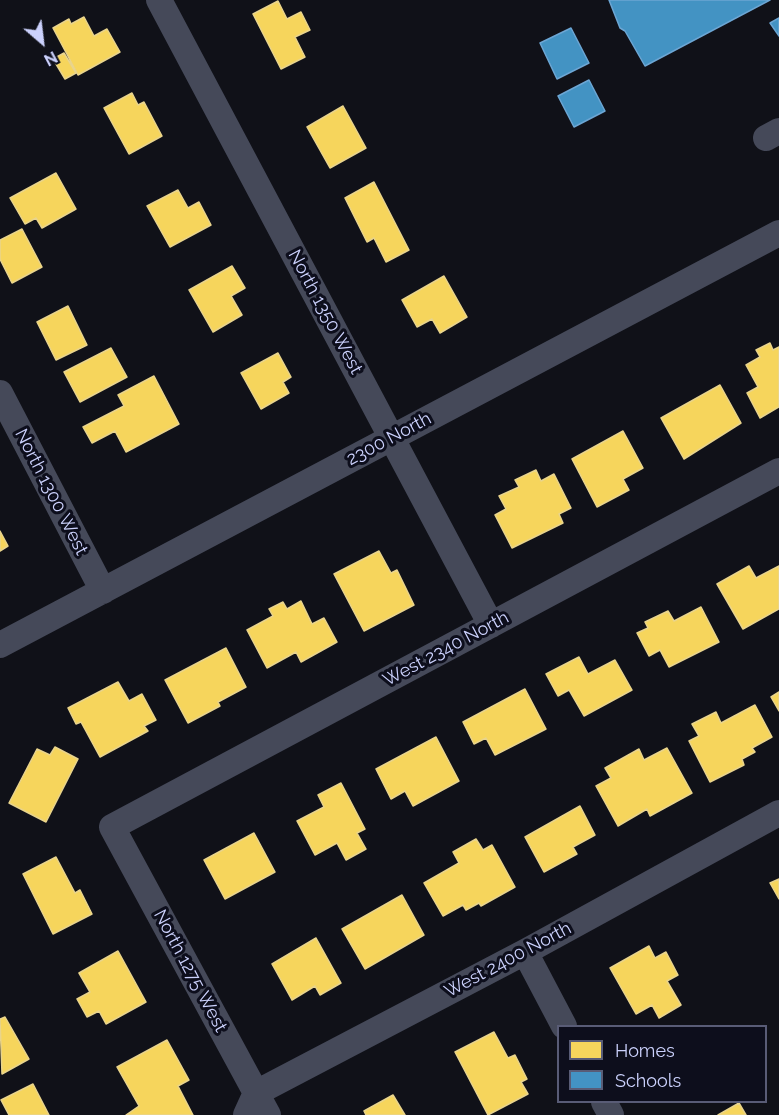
<!DOCTYPE html>
<style>
body{margin:0}
#map{position:relative;width:779px;height:1115px;overflow:hidden;background:#101118;font-family:Raleway,sans-serif}
canvas{display:block}
.legend{position:absolute;left:557px;top:1025px;width:210px;height:78px;box-sizing:border-box;background:#0d0e1c;border:2px solid #595c76;margin:0;padding:8px 10px;list-style:none;font-size:18px;color:#cbd1fc}
.legend li{display:flex;align-items:center;gap:12px;height:30px}
.legend b{width:30px;border:2px solid #595c76}
.north{position:absolute;left:12px;top:12px;width:60px;height:60px;-webkit-text-stroke:4px #0d0e1c;paint-order:stroke;rotate:152deg;font-size:16px;font-weight:700;line-height:24px;text-align:center;color:#cbd1fc}
.north::after{content:'';display:block;margin:auto;width:21px;height:27px;background:#cbd1fc;clip-path:polygon(50% 0,100% 100%,50% 72%,0 100%)}
</style>
<div id="map">
<canvas width="779" height="1115"></canvas>
<ul class="legend">
<li><b style="height:16px;background:#f6d55c"></b>Homes</li>
<li><b style="height:16px;background:#4393c3"></b>Schools</li>
</ul>
<div class="north">N</div>
</div>
<script>
const context = document.querySelector('canvas').getContext('2d');
context.lineJoin = 'round';
function fillPath(path, color) { context.fillStyle = color; context.fill(path, 'evenodd'); }
function stroke(path, color, width, dash) { context.strokeStyle = color; context.lineWidth = width; context.lineCap = dash ? 'butt' : 'round'; context.setLineDash(dash || []); context.stroke(path); }
function write(font, color, halo, rows, align = 'center') {
  context.font = font + ' Raleway,sans-serif'; context.lineWidth = 6; context.setLineDash([]); context.textBaseline = 'middle'; context.strokeStyle = halo; context.fillStyle = color; for (const [text, x, y, turn = 0] of rows) {
    context.save(); context.translate(x, y); context.rotate((+turn || 0) * Math.PI / 180); context.textAlign = isNaN(turn) ? turn : align; if (halo) context.strokeText(text, 0, 0); context.fillText(text, 0, 0); context.restore();
  }
}
const homes = new Path2D(`
 M 278,1 L 287,19 L 301,12 L 310,30 L 295,37 L 305,57 L 281,69 L 253,14 Z
 M 84,17 L 94,36 L 107,29 L 120,52 L 78,75 L 53,28 L 69,19 L 71,24 Z
 M 64,53 L 76,73 L 65,79 L 53,59 Z
 M 132,93 L 138,105 L 144,102 L 162,136 L 129,154 L 104,108 Z
 M 343,106 L 366,148 L 330,168 L 307,127 Z
 M 56,173 L 76,209 L 42,228 L 36,218 L 25,224 L 10,198 Z
 M 374,182 L 409,250 L 386,262 L 374,238 L 367,242 L 345,198 Z
 M 178,190 L 188,208 L 199,202 L 211,225 L 170,247 L 147,206 Z
 M 22,229 L 42,267 L 12,283 L 0,259 L 0,240 Z
 M 232,266 L 245,288 L 231,296 L 242,315 L 213,332 L 189,290 Z
 M 444,276 L 467,317 L 440,333 L 432,319 L 417,327 L 402,300 Z
 M 68,306 L 87,345 L 56,360 L 37,322 Z
 M 770,343 L 773,350 L 779,347 L 779,407 L 760,418 L 747,393 L 758,387 L 746,365 L 760,357 L 756,350 Z
 M 111,348 L 127,377 L 80,402 L 64,372 Z
 M 278,353 L 291,377 L 283,382 L 289,393 L 261,409 L 241,373 Z
 M 154,376 L 179,424 L 126,452 L 115,431 L 92,443 L 83,427 L 124,406 L 118,395 Z
 M 720,385 L 741,423 L 684,459 L 661,418 Z
 M 623,431 L 643,468 L 623,479 L 629,490 L 597,507 L 572,459 Z
 M 536,470 L 541,481 L 554,474 L 571,508 L 559,514 L 563,523 L 512,548 L 495,515 L 506,509 L 499,496 L 519,487 L 515,480 Z
 M 0,531 L 8,546 L 0,551 Z
 M 379,551 L 391,573 L 397,570 L 414,605 L 364,631 L 334,574 Z
 M 749,566 L 756,578 L 779,566 L 779,609 L 743,629 L 717,584 Z
 M 301,601 L 312,624 L 324,618 L 337,642 L 301,662 L 296,652 L 267,668 L 247,630 L 273,616 L 269,609 L 283,602 L 287,609 Z
 M 701,607 L 719,642 L 669,667 L 660,650 L 649,656 L 637,633 L 648,628 L 645,622 L 668,611 L 674,621 Z
 M 226,648 L 246,687 L 218,702 L 220,706 L 188,723 L 165,680 Z
 M 579,657 L 588,674 L 615,660 L 632,690 L 584,716 L 569,690 L 558,696 L 546,674 Z
 M 118,682 L 129,701 L 142,694 L 156,720 L 144,726 L 148,731 L 100,757 L 81,722 L 76,724 L 68,708 Z
 M 525,689 L 546,729 L 495,755 L 486,738 L 474,744 L 463,722 Z
 M 779,692 L 779,711 L 771,697 Z
 M 755,705 L 772,737 L 752,748 L 755,752 L 742,759 L 744,765 L 710,782 L 689,741 L 699,736 L 692,724 L 716,712 L 721,723 Z
 M 436,737 L 459,781 L 413,806 L 405,791 L 391,799 L 376,769 Z
 M 55,747 L 78,759 L 46,822 L 9,803 L 37,749 L 50,755 Z
 M 667,748 L 692,793 L 650,816 L 647,809 L 618,826 L 596,786 L 611,778 L 605,768 L 639,749 L 644,760 Z
 M 341,783 L 365,829 L 357,833 L 366,849 L 346,860 L 337,843 L 315,855 L 297,821 L 324,807 L 318,795 Z
 M 580,806 L 595,835 L 573,847 L 577,854 L 544,872 L 525,837 Z
 M 254,833 L 275,872 L 225,899 L 204,860 Z
 M 476,839 L 483,850 L 492,845 L 515,887 L 481,906 L 479,903 L 466,910 L 463,905 L 443,916 L 424,883 L 459,863 L 453,852 Z
 M 56,857 L 75,893 L 80,890 L 92,914 L 53,934 L 23,874 Z
 M 779,879 L 779,899 L 770,883 Z
 M 402,895 L 424,935 L 365,969 L 342,929 Z
 M 316,938 L 341,983 L 320,995 L 315,986 L 292,1000 L 272,964 Z
 M 649,946 L 655,958 L 666,952 L 678,975 L 667,981 L 681,1005 L 659,1018 L 652,1005 L 636,1014 L 610,968 Z
 M 118,951 L 146,1002 L 106,1024 L 99,1011 L 87,1017 L 77,999 L 90,992 L 79,973 Z
 M 5,1017 L 29,1059 L 2,1074 L 0,1019 Z
 M 494,1032 L 508,1058 L 515,1055 L 527,1079 L 521,1082 L 528,1094 L 488,1115 L 455,1052 Z
 M 167,1040 L 189,1080 L 178,1086 L 193,1115 L 126,1115 L 139,1106 L 117,1067 Z
 M 33,1084 L 49,1115 L 9,1115 L 1,1100 Z
 M 393,1095 L 405,1115 L 366,1115 L 364,1111 Z
 M 739,1103 L 746,1115 L 718,1115 Z`);
const schools = new Path2D(`
 M 609,0 L 770,0 L 645,66 L 625,31 L 620,28 Z
 M 779,18 L 779,36 L 770,23 Z
 M 571,28 L 589,63 L 557,79 L 540,43 Z
 M 589,80 L 605,111 L 574,127 L 558,96 Z`);
const minor = new Path2D(`
 M 159,0 L 491,625
 M 766,138 L 779,131
 M 0,393 L 103,591
 M 0,645 L 779,233
 M 525,952 L 564,1026
 M 604,1102 L 611,1115
 M 246,1115 L 256,1093 L 525,952 L 779,813
 M 268,1115 L 112,827 L 779,471`);
const streetNames = [
 ["North 1350 West",325,312,62],
 ["2300 North",389,439,-28],
 ["North 1300 West",51,492,63],
 ["West 2340 North",446,649,-28],
 ["West 2400 North",508,960,-28],
 ["North 1275 West",190,971,62]
];
fillPath(homes, '#f6d55c');
stroke(homes, '#e9d48c', 1.5);
fillPath(schools, '#4393c3');
stroke(schools, '#6ca6d4', 1.5);
stroke(minor, '#454959', 26);
write('18px', '#cbd1fc', '#0d0e1c', streetNames);
</script>
